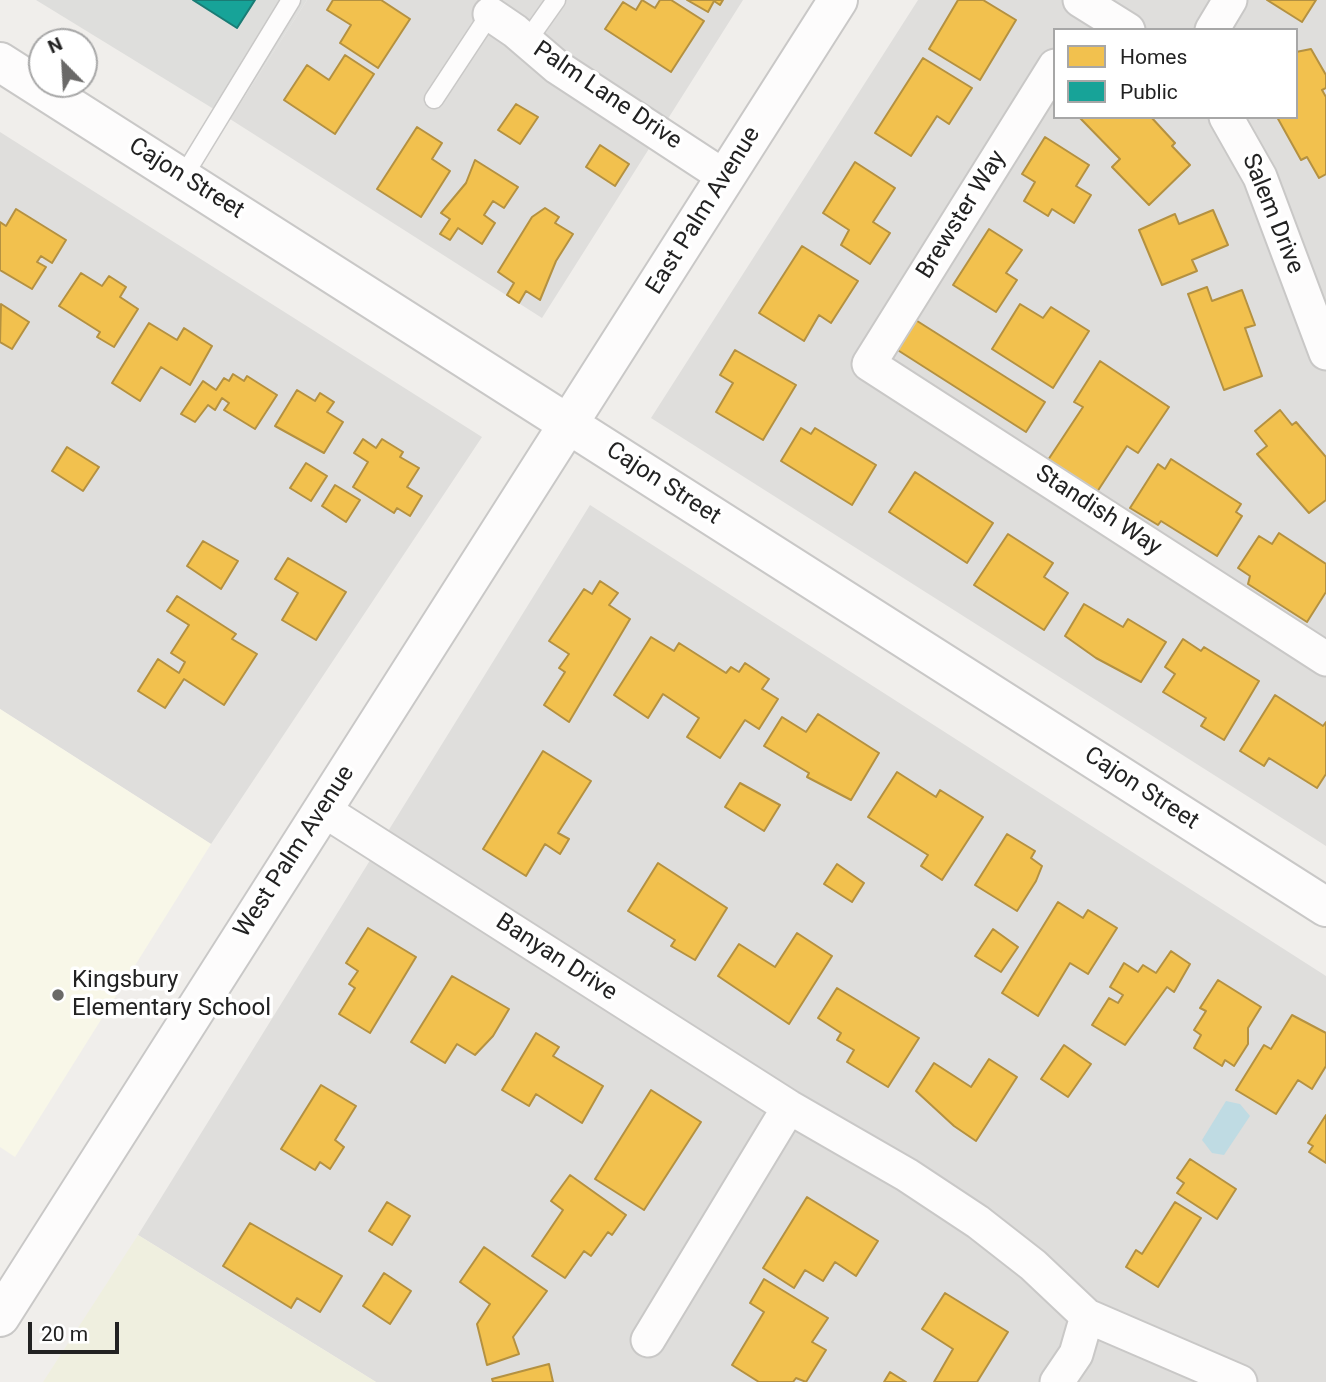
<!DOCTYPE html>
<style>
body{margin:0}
#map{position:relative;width:1326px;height:1382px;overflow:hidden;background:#f0eeeb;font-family:Roboto,sans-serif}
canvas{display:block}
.legend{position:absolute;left:1053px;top:28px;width:245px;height:91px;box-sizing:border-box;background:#fff;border:2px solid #a7a7a7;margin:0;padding:9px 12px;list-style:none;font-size:21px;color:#222}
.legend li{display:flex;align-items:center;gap:14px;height:35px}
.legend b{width:35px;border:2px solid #a7a7a7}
.north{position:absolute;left:28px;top:28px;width:70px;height:70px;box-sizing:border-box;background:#fff;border:2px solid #a7a7a7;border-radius:50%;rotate:336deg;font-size:19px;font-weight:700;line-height:28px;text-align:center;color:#222}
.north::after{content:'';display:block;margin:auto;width:24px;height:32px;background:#6a6968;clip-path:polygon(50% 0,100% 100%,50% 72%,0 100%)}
.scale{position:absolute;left:28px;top:1322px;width:91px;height:32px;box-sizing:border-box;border:4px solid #222;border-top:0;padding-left:9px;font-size:21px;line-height:24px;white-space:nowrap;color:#222;-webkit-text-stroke:5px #fff;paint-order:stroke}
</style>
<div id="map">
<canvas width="1326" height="1382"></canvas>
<ul class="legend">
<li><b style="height:19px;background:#f2c14e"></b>Homes</li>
<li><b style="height:19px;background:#17a398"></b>Public</li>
</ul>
<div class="north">N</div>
<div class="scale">20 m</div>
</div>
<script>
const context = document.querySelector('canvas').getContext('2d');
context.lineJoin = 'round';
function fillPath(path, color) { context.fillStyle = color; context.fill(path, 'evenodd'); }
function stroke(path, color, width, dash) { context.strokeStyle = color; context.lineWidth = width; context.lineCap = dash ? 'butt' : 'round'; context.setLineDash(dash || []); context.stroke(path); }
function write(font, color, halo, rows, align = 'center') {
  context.font = font + ' Roboto,sans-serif'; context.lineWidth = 7; context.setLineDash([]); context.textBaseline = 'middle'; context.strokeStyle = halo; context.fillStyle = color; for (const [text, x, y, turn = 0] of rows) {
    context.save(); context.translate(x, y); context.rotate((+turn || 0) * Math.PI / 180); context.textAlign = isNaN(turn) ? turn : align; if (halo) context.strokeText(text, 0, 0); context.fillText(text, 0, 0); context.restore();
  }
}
const residential = new Path2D(`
 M 307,0 L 743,0 L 542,318 L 230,119 Z
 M 918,0 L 1326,0 L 1326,846 L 651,418 ZM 1055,30 L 1296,30 L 1296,117 L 1055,117 Z
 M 0,132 L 482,437 L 211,844 L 0,709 Z
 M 590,505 L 1326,976 L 1326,1382 L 376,1382 L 138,1235 Z`);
const education = new Path2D(`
 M 0,709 L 211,844 L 15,1157 L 0,1147 Z`);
const religious = new Path2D(`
 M 36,0 L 307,0 L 230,119 Z`);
const farmland = new Path2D(`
 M 138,1235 L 376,1382 L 43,1382 Z`);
const water = new Path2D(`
 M 1226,1101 L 1240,1104 L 1250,1116 L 1224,1155 L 1212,1153 L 1202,1140 Z`);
const homes = new Path2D(`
 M 333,0 L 381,0 L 410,19 L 378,68 L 340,43 L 351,25 L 327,10 Z
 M 642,0 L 655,8 L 660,0 L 671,0 L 704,21 L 671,72 L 605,29 L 623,2 L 636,10 Z
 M 687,0 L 723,0 L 720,5 L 714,1 L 708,12 Z
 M 958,0 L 983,0 L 1016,20 L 980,80 L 929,49 Z
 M 1267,0 L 1316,0 L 1302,22 Z
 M 1311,49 L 1326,75 L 1326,88 L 1322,90 L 1326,97 L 1326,174 L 1319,178 L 1307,157 L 1301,160 L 1277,117 L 1296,117 L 1296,52 Z
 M 345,55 L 374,74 L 335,134 L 284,100 L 307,65 L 329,80 Z
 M 923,58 L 972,88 L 949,124 L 937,116 L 911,156 L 875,133 Z
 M 516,104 L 538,117 L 520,144 L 498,130 Z
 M 1079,117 L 1151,117 L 1175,143 L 1172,146 L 1190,165 L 1149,205 L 1112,167 L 1120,159 Z
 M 417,127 L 442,143 L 432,159 L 450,171 L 421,217 L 377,189 Z
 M 1045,137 L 1089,165 L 1076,186 L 1091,195 L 1074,223 L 1052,209 L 1048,216 L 1024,201 L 1035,182 L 1022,174 Z
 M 600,145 L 629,164 L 615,186 L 586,167 Z
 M 475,160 L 518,187 L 504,208 L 493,201 L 484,215 L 495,223 L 482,244 L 458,228 L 450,240 L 440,234 L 450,219 L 441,213 L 466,183 Z
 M 855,162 L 895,188 L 873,222 L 890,233 L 870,264 L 841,245 L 849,230 L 823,213 Z
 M 545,208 L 559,217 L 555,223 L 573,234 L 556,261 L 540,300 L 526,291 L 519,303 L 507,295 L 514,283 L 498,272 L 532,217 Z
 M 16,209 L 66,240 L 52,263 L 41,256 L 37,262 L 46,267 L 32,289 L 0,270 L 0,222 L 6,226 Z
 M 1213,210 L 1228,245 L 1192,260 L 1197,271 L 1162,285 L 1139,230 L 1175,214 L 1179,224 Z
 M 989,229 L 1022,250 L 1006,273 L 1017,280 L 996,312 L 953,285 Z
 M 802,246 L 858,281 L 831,323 L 819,315 L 804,341 L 759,313 Z
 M 81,273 L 102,286 L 109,276 L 126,287 L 120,297 L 138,309 L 114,347 L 97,337 L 100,332 L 59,306 Z
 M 1207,287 L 1212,301 L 1242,290 L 1255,325 L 1245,328 L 1262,376 L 1224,390 L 1188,294 Z
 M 1,304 L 29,322 L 12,349 L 0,342 Z
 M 1020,304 L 1043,318 L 1051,307 L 1089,331 L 1053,388 L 992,349 Z
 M 914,319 L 1045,402 L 1026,432 L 896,349 Z
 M 149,323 L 177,340 L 184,328 L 212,346 L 190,385 L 161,367 L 140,401 L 112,383 Z
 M 735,350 L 796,385 L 763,440 L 716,412 L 733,383 L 720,375 Z
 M 1100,361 L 1169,407 L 1138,453 L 1127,446 L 1097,492 L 1048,460 L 1083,407 L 1074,402 Z
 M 233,374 L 244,381 L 247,376 L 277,395 L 255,429 L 224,410 L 229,403 L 222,398 L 215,410 L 208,405 L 195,422 L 181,414 L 203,381 L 216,390 L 224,378 L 229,381 Z
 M 297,390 L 315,401 L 320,393 L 334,402 L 327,412 L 343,422 L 324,453 L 275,426 Z
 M 1280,410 L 1292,425 L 1296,422 L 1326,457 L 1326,500 L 1309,513 L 1257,454 L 1267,446 L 1255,431 Z
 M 801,428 L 811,434 L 815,428 L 876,465 L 852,505 L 781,461 Z
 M 363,439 L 376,448 L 382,439 L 403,452 L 400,457 L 419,468 L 407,487 L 422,496 L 410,516 L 397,508 L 394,513 L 353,487 L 368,462 L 354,453 Z
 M 67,447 L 99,467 L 83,491 L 52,471 Z
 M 1171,459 L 1241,504 L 1236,512 L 1242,516 L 1217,556 L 1161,521 L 1158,525 L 1130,508 L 1158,464 L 1165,469 Z
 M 306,463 L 327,476 L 311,501 L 290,488 Z
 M 915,472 L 993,523 L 967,563 L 889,512 Z
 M 335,485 L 360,500 L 346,522 L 322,506 Z
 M 1279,533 L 1326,564 L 1326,592 L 1307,622 L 1248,584 L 1250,576 L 1238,568 L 1259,536 L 1272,544 Z
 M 1008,534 L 1053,563 L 1044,577 L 1068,593 L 1044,630 L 974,585 Z
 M 203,541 L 238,561 L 221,589 L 187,566 Z
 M 288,558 L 346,592 L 316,640 L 282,620 L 298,593 L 275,579 Z
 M 600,581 L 618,593 L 609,605 L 630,619 L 569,722 L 544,705 L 565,672 L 559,668 L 569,654 L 549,641 L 584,589 L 592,594 Z
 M 177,596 L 236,634 L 232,639 L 257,654 L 224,705 L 184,679 L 165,708 L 138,691 L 158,659 L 179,673 L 185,662 L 171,653 L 189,625 L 167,611 Z
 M 1084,604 L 1123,627 L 1128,619 L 1166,642 L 1141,682 L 1096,658 L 1065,636 Z
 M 651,637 L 674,651 L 679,643 L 726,673 L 731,667 L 739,672 L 745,663 L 769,679 L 762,689 L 778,699 L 759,729 L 745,720 L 720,758 L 687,737 L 699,718 L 663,694 L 648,718 L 614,695 Z
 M 1183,639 L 1201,651 L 1204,647 L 1259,681 L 1224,740 L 1201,726 L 1206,718 L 1163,692 L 1175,674 L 1165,667 Z
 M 1275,695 L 1323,726 L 1326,722 L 1326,774 L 1317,788 L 1269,758 L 1264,766 L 1240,751 Z
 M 818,714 L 879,753 L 851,800 L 807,777 L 809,773 L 764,746 L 782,717 L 806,732 Z
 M 543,751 L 591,781 L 558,833 L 569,839 L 560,854 L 545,844 L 526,876 L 483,849 Z
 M 897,772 L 936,797 L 940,790 L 983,817 L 942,880 L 921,866 L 928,855 L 868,817 Z
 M 740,783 L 780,805 L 764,831 L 725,807 Z
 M 1007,834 L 1035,851 L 1031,858 L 1042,866 L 1036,881 L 1017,911 L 975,885 Z
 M 658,863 L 727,908 L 695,960 L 671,946 L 675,940 L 628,911 Z
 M 837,864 L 864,883 L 852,902 L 824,884 Z
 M 1058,902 L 1083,918 L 1088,910 L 1117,928 L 1088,974 L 1070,963 L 1038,1016 L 1002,993 Z
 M 368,928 L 416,957 L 370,1033 L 339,1014 L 355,988 L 349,984 L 358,971 L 346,963 Z
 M 993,929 L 1018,947 L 1001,972 L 975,956 Z
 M 797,933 L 832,956 L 789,1024 L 718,976 L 739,944 L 775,967 Z
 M 1171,951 L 1190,964 L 1174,992 L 1167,987 L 1125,1045 L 1092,1025 L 1109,998 L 1118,1003 L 1123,995 L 1110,987 L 1124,963 L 1138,972 L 1143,965 L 1156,973 Z
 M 452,976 L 509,1009 L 493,1036 L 475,1055 L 457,1044 L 445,1063 L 411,1042 Z
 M 1218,980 L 1261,1007 L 1248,1028 L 1248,1044 L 1234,1066 L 1225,1060 L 1222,1066 L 1194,1048 L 1201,1035 L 1194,1030 L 1206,1011 L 1200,1008 Z
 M 837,988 L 919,1038 L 888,1087 L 847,1062 L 854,1050 L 837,1040 L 841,1033 L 818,1018 Z
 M 1292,1015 L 1326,1033 L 1326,1066 L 1312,1089 L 1298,1080 L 1276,1114 L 1236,1090 L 1264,1045 L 1271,1049 Z
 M 536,1033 L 559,1047 L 553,1056 L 603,1086 L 582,1123 L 536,1094 L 529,1106 L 502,1090 Z
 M 1064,1045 L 1091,1064 L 1068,1097 L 1041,1079 Z
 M 989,1059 L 1017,1077 L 976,1141 L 954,1126 L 916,1091 L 934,1063 L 971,1087 Z
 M 321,1085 L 356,1106 L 335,1140 L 344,1147 L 330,1169 L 320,1162 L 315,1170 L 281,1149 Z
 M 651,1090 L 701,1122 L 644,1210 L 595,1179 Z
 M 1326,1115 L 1326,1163 L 1309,1152 L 1313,1146 L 1308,1143 Z
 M 1190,1159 L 1236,1189 L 1217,1219 L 1177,1193 L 1184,1183 L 1177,1178 Z
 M 570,1175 L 626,1215 L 612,1235 L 608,1232 L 591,1256 L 584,1251 L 565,1278 L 532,1256 L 563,1210 L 551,1201 Z
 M 807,1197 L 878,1241 L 856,1276 L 835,1262 L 823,1281 L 805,1270 L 794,1288 L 763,1268 Z
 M 387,1202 L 410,1216 L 392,1245 L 369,1231 Z
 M 1175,1202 L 1201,1218 L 1158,1287 L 1126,1267 L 1136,1250 L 1142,1254 Z
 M 250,1223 L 342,1276 L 320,1312 L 297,1298 L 291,1308 L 223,1266 Z
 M 484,1247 L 547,1291 L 513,1337 L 519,1354 L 487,1365 L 477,1324 L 490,1304 L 460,1282 Z
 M 384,1273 L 411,1291 L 390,1324 L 363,1306 Z
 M 764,1279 L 828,1318 L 812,1342 L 826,1350 L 806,1382 L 796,1378 L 793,1382 L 759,1382 L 732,1365 L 764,1312 L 750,1303 Z
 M 945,1293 L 1008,1332 L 977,1382 L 934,1382 L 953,1349 L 922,1329 Z
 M 549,1364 L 553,1382 L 493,1382 L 492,1379 Z
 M 890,1372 L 906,1382 L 884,1382 Z`);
const public = new Path2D(`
 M 193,0 L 255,0 L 237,28 Z`);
const service = new Path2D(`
 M 527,41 L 556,0
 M 434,99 L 490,14 L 489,8
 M 183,177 L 291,0`);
const minor = new Path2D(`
 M 1080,0 L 1128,30
 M 490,14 L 515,31 L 557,67 L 725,177
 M 1212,30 L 1230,0
 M 1055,66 L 869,364 L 1326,659
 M 1226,117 L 1260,177 L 1326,353
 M 322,809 L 789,1107 L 907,1175 L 978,1222 L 1033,1265 L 1087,1316 L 1240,1382
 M 648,1340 L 789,1107
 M 1057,1382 L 1076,1354 L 1087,1316`);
const tertiary = new Path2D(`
 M 0,62 L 1326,907
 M 0,1317 L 838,0`);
const markers = [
 [58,995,7,"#6a6968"]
];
const streetNames = [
 ["Palm Lane Drive",607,96,34],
 ["Cajon Street",186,179,32],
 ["East Palm Avenue",704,211,-58],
 ["Salem Drive",1272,214,68],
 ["Brewster Way",962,215,-58],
 ["Cajon Street",663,484,33],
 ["Standish Way",1098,511,33],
 ["Cajon Street",1141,789,33],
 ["West Palm Avenue",295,852,-57],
 ["Banyan Drive",556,958,33]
];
const poiNames = [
 ["Kingsbury",72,981],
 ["Elementary School",72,1009]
];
fillPath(residential, '#dfdedc');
fillPath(education, '#f8f7e8');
fillPath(religious, '#dededc');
fillPath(farmland, '#efefdf');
fillPath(water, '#bfdbe3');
fillPath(homes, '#f2c14e');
stroke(homes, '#b49141', 2);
fillPath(public, '#17a398');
stroke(public, '#1a7c75', 2);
stroke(service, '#c9c8c7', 21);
stroke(minor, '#c9c8c7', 37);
stroke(tertiary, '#c9c8c7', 42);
stroke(service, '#fdfcfc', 18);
stroke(minor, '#fdfcfc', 33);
stroke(tertiary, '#fdfcfc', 38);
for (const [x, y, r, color] of markers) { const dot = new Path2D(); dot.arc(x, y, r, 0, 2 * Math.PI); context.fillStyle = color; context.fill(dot); stroke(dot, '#fff', 2.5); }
write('24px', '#222', '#fff', streetNames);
write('24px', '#222', '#fff', poiNames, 'left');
</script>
